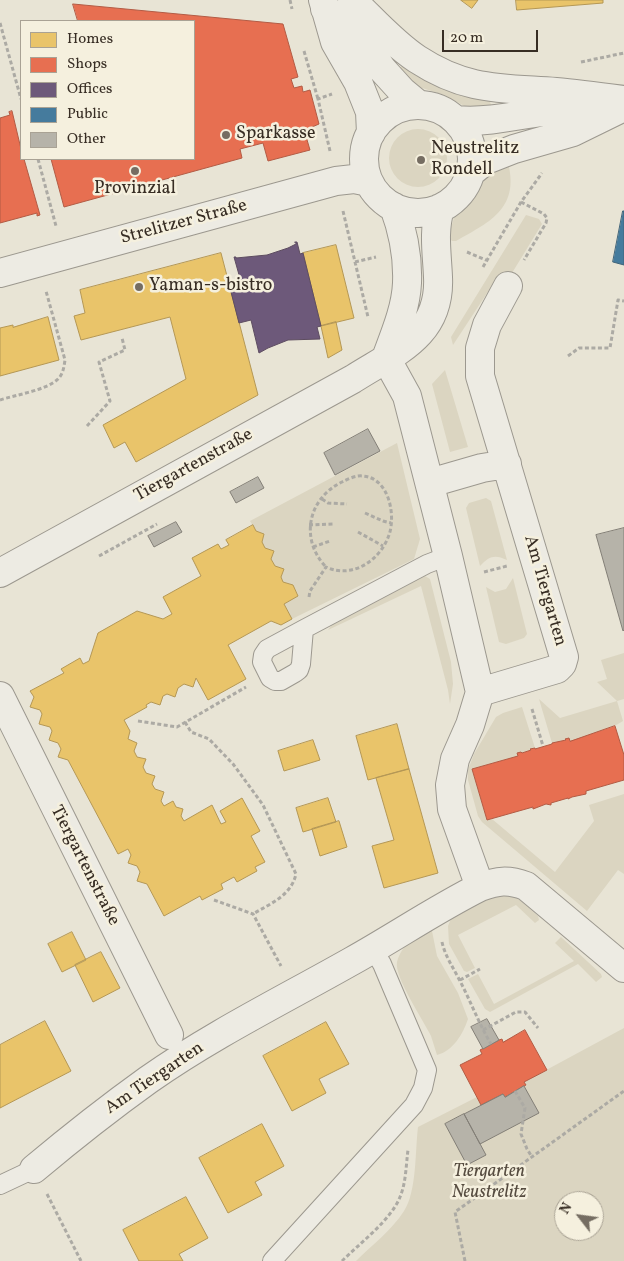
<!DOCTYPE html>
<meta charset="utf-8">
<style>
body{margin:0}
#map{position:relative;width:624px;height:1261px;overflow:hidden;background:#e8e4d5;font-family:Vollkorn,serif}
canvas{display:block}
.legend{position:absolute;left:20px;top:20px;width:175px;height:140px;box-sizing:border-box;background:#f5f0de;border:1px solid #a9a294;margin:0;padding:6px 9px;list-style:none;font-size:15px;color:#372d24}
.legend li{display:flex;align-items:center;gap:10px;height:25px}
.legend b{width:25px;border:1px solid #a9a294}
.north{position:absolute;left:554px;top:1191px;width:50px;height:50px;box-sizing:border-box;background:#f5f0de;border:1px solid #a9a294;border-radius:50%;rotate:300deg;font-size:14px;font-weight:700;line-height:20px;text-align:center;color:#372d24}
.north::after{content:'';display:block;margin:auto;width:18px;height:22px;background:#756d62;clip-path:polygon(50% 0,100% 100%,50% 72%,0 100%)}
.scale{position:absolute;left:442px;top:30px;width:96px;height:22px;box-sizing:border-box;border:2px solid #372d24;border-top:0;padding-left:6px;font-size:15px;line-height:18px;white-space:nowrap;color:#372d24;-webkit-text-stroke:4px #f5f0de;paint-order:stroke}
</style>
<div id="map">
<canvas width="624" height="1261"></canvas>
<ul class="legend">
<li><b style="height:14px;background:#e9c46a"></b>Homes</li>
<li><b style="height:14px;background:#e76f51"></b>Shops</li>
<li><b style="height:14px;background:#6d597a"></b>Offices</li>
<li><b style="height:14px;background:#457b9d"></b>Public</li>
<li><b style="height:14px;background:#b6b3a9"></b>Other</li>
</ul>
<div class="north">N</div>
<div class="scale">20 m</div>
</div>
<script>
const context = document.querySelector('canvas').getContext('2d');
context.lineJoin = 'round';
function fillPath(path, color) { context.fillStyle = color; context.fill(path, 'evenodd'); }
function stroke(path, color, width, dash) { context.strokeStyle = color; context.lineWidth = width; context.lineCap = dash ? 'butt' : 'round'; context.setLineDash(dash || []); context.stroke(path); }
function write(font, color, halo, rows, align = 'center') {
  context.font = font + ' Vollkorn,serif'; context.lineWidth = 5; context.setLineDash([]); context.textBaseline = 'middle'; context.strokeStyle = halo; context.fillStyle = color; for (const [text, x, y, turn = 0] of rows) {
    context.save(); context.translate(x, y); context.rotate((+turn || 0) * Math.PI / 180); context.textAlign = isNaN(turn) ? turn : align; if (halo) context.strokeText(text, 0, 0); context.fillText(text, 0, 0); context.restore();
  }
}
const green = new Path2D(`
 M 409,63 L 488,95 L 492,108 L 468,108 L 444,95 L 419,87 L 394,70 Z
 M389 158a29 29 0 1 1 58 0a29 29 0 1 1-58 0Z
 M 507,159 C 521,207 492,221 456,241 L 452,241 L 448,237 L 454,218 L 476,190 L 482,179 Z
 M 526,215 L 539,219 L 542,224 L 512,273 L 503,275 L 495,281 L 453,345 L 451,337 Z
 M 445,370 L 468,447 L 450,452 L 432,384 Z
 M 397,443 L 420,539 L 414,559 L 292,619 L 284,604 L 298,595 L 293,585 L 283,582 L 281,577 L 284,569 L 275,566 L 271,559 L 274,551 L 265,548 L 262,542 L 264,534 L 256,531 L 250,521 Z
 M 486,498 L 491,501 L 507,560 C 495,554 489,556 480,566 L 466,508 L 469,503 Z
 M 425,576 L 430,579 L 451,662 L 453,684 L 450,704 L 448,690 L 421,586 L 328,630 L 333,623 Z
 M 513,578 L 527,634 L 524,638 L 506,644 L 499,642 L 486,587 L 495,592 L 506,589 Z
 M 624,653 L 624,699 L 617,701 L 623,721 C 608,731 588,735 570,741 L 569,738 L 557,743 L 552,743 L 539,699 L 560,718 L 617,701 L 597,682 L 607,679 L 601,660 Z
 M 522,707 L 535,748 L 522,753 L 517,753 L 518,756 L 472,769 L 487,820 L 492,819 L 555,872 L 594,821 L 589,805 L 624,794 L 624,874 L 618,870 L 587,911 L 482,822 L 478,816 L 468,780 L 468,770 L 474,754 L 496,717 L 503,713 Z
 M 483,895 L 514,895 L 538,916 L 539,920 L 535,923 L 516,905 L 458,935 L 475,968 L 467,972 L 464,971 L 449,944 L 448,926 L 454,911 Z
 M 431,926 L 437,956 L 458,993 L 468,1019 C 463,1034 453,1051 437,1055 C 435,1049 433,1042 431,1036 C 424,1021 394,977 397,962 C 402,944 416,935 431,926 Z
 M 561,937 L 601,974 L 602,977 L 596,982 L 578,964 L 490,1012 L 485,1009 L 468,979 L 478,974 L 494,1004 L 574,961 L 555,943 Z
 M 624,1028 L 624,1261 L 356,1261 C 372,1245 392,1230 404,1211 C 417,1191 415,1151 418,1127 L 477,1097 L 503,1094 L 505,1097 L 526,1085 L 524,1082 ZM 564,1201 L 594,1201 L 594,1231 L 564,1231 Z`);
const homes = new Path2D(`
 M 461,0 L 478,0 L 472,8 Z
 M 516,0 L 603,0 L 603,3 L 517,10 Z
 M 336,245 L 354,318 L 321,326 L 303,253 Z
 M 221,253 L 258,395 L 136,462 L 125,442 L 114,448 L 103,425 L 186,379 L 170,317 L 81,340 L 74,316 L 85,313 L 80,290 Z
 M 48,317 L 59,360 L 0,376 L 0,328 L 13,325 L 13,327 Z
 M 336,322 L 342,350 L 328,358 L 321,326 Z
 M 253,525 L 256,531 L 264,534 L 262,542 L 265,548 L 274,551 L 271,559 L 275,566 L 284,569 L 281,577 L 283,582 L 293,585 L 298,596 L 284,604 L 292,619 L 281,625 L 271,621 L 228,645 L 246,679 L 208,700 L 196,678 L 193,687 L 184,684 L 178,688 L 175,697 L 167,694 L 163,696 L 160,705 L 151,702 L 146,705 L 147,707 L 124,720 L 130,731 L 128,739 L 137,743 L 134,751 L 137,757 L 146,759 L 143,767 L 146,773 L 155,776 L 152,784 L 155,789 L 164,792 L 161,801 L 164,806 L 173,801 L 176,807 L 183,809 L 181,816 L 184,821 L 212,805 L 221,824 L 226,822 L 220,811 L 242,798 L 260,831 L 251,836 L 265,862 L 255,867 L 257,871 L 237,882 L 234,877 L 221,884 L 223,889 L 202,900 L 200,896 L 164,916 L 147,884 L 137,881 L 140,872 L 137,866 L 128,863 L 131,855 L 128,849 L 118,854 L 68,760 L 58,757 L 61,749 L 58,743 L 49,740 L 52,731 L 50,727 L 39,724 L 42,714 L 40,710 L 30,707 L 34,697 L 30,691 L 64,673 L 61,669 L 80,658 L 83,664 L 89,661 L 98,633 L 137,611 L 163,619 L 172,614 L 163,597 L 201,576 L 192,558 L 218,544 L 221,549 L 229,545 L 226,540 Z
 M 397,724 L 409,769 L 368,780 L 356,736 Z
 M 313,740 L 320,760 L 284,771 L 278,751 Z
 M 409,769 L 438,873 L 384,888 L 372,846 L 394,840 L 376,778 Z
 M 328,798 L 336,822 L 303,832 L 296,808 Z
 M 339,821 L 347,847 L 320,856 L 312,829 Z
 M 72,932 L 86,960 L 62,972 L 48,944 Z
 M 101,952 L 120,988 L 93,1002 L 75,965 Z
 M 45,1021 L 71,1071 L 0,1108 L 0,1045 Z
 M 326,1022 L 349,1064 L 319,1079 L 326,1093 L 292,1111 L 263,1056 Z
 M 262,1124 L 284,1166 L 255,1182 L 262,1195 L 228,1213 L 199,1158 Z
 M 186,1197 L 208,1238 L 179,1254 L 183,1261 L 139,1261 L 123,1230 Z`);
const shops = new Path2D(`
 M 73,4 L 283,24 L 298,77 L 291,79 L 294,88 L 302,86 L 303,92 L 310,90 L 319,124 L 312,127 L 313,131 L 305,133 L 310,150 L 268,161 L 263,143 L 240,149 L 242,158 L 64,207 L 51,159 L 194,159 L 194,21 L 78,21 Z
 M 12,111 L 21,149 L 21,159 L 24,159 L 40,215 L 37,216 L 37,213 L 0,223 L 0,118 L 10,115 L 9,112 Z
 M 615,726 L 624,755 L 624,780 L 586,791 L 586,794 L 572,797 L 568,799 L 568,798 L 551,803 L 551,805 L 546,804 L 533,809 L 533,807 L 487,820 L 472,769 L 518,756 L 517,753 L 521,752 L 522,753 L 531,750 L 530,749 L 535,748 L 535,749 L 552,744 L 552,743 L 566,740 L 565,739 L 569,738 L 570,741 Z
 M 525,1030 L 547,1070 L 524,1082 L 526,1085 L 505,1097 L 503,1094 L 481,1105 L 460,1065 L 482,1054 L 480,1050 L 499,1040 L 502,1039 L 503,1042 Z`);
const offices = new Path2D(`
 M 295,242 L 297,242 L 300,254 L 303,253 L 321,326 L 317,327 L 320,339 L 288,340 L 268,348 L 259,353 L 251,320 L 239,323 L 231,292 L 243,289 L 234,257 L 236,257 L 236,258 L 267,255 L 288,248 L 296,244 Z`);
const public = new Path2D(`
 M 623,211 L 624,211 L 624,265 L 613,262 Z`);
const building = new Path2D(`
 M 368,429 L 380,451 L 335,475 L 324,453 Z
 M 258,477 L 264,488 L 236,503 L 230,492 Z
 M 176,522 L 182,532 L 154,547 L 148,536 Z
 M 624,528 L 624,630 L 623,631 L 596,535 Z
 M 487,1019 L 499,1040 L 483,1049 L 471,1027 Z
 M 524,1086 L 539,1113 L 480,1144 L 464,1114 L 503,1094 L 505,1097 Z
 M 464,1114 L 486,1155 L 467,1165 L 445,1124 Z`);
const path = new Path2D(`
 M 290,0 L 292,9
 M 0,23 L 21,99
 M 304,51 L 318,99
 M 581,62 L 624,53
 M 330,151 L 318,99 L 332,94
 M 38,159 L 56,226
 M 521,202 L 544,214 L 547,218 L 546,223 L 524,260
 M 343,211 L 368,317
 M 467,252 L 486,260
 M 355,262 L 376,257
 M 483,267 L 521,202 L 542,173
 M 568,356 L 579,348 L 610,348 L 618,300 L 624,301
 M 0,400 C 15,395 47,390 58,379 C 63,374 64,367 65,360 L 46,291
 M 87,426 L 110,401 L 99,362 L 125,350 L 122,338
 M 322,499 L 328,503 L 347,504
 M 365,513 L 383,521 L 391,523
 M 309,525 L 333,524
 M 358,532 L 383,546
 M 313,547 L 330,541
 M 99,556 L 157,524
 M 484,572 L 507,566
 M 309,597 L 310,591 L 326,567 C 352,579 380,561 389,535 C 396,515 389,478 363,476 C 356,475 348,479 342,482 C 307,499 300,540 326,567
 M 532,709 L 543,746
 M 138,721 L 177,727 L 246,687
 M 185,722 L 191,732 L 209,739 L 233,764 L 263,805 L 296,874 C 291,896 271,903 253,914
 M 214,900 L 253,914 L 281,966
 M 442,942 C 445,956 453,967 460,981 C 471,1002 479,1024 491,1044
 M 460,980 L 480,969
 M 483,1030 L 516,1012 L 525,1012 L 538,1028
 M 515,1091 L 525,1108 L 521,1134 L 527,1149 L 532,1157
 M 47,1194 L 81,1261
 M 342,1261 C 360,1243 391,1220 400,1197 C 406,1183 406,1165 408,1150
 M 465,1261 L 455,1212 L 624,1091`);
const service = new Path2D(`
 M 304,629 L 301,664 L 299,670 L 295,673 L 281,681 L 275,681 L 270,678 L 262,662 L 263,655 L 267,649 L 304,629 L 427,564 L 448,556
 M 0,1185 L 34,1169
 M 272,1261 L 414,1105 L 423,1088 L 427,1070 L 382,964 L 373,949`);
const minor = new Path2D(`
 M 323,0 L 335,42 L 358,82 L 370,112 L 371,133
 M 352,0 C 373,20 393,43 417,59 C 466,91 500,88 556,92 C 578,94 601,97 624,100
 M 325,9 L 355,30 L 382,69 L 402,91 L 419,105
 M364 159a54 54 0 1 1 108 0a54 54 0 1 1-108 0Z
 M 456,120 C 499,124 540,108 582,108
 M 470,173 L 486,160 L 514,149 L 573,132 L 624,107
 M 0,273 L 336,181 L 354,179 L 369,182
 M 386,358 L 407,396 L 448,556 L 480,692 L 470,725 L 455,759 L 450,785 L 452,809 L 480,887 C 498,881 507,879 526,886 L 624,968
 M 386,358 C 395,334 406,308 407,283 C 408,258 403,231 394,207
 M 430,483 L 482,468 L 507,464
 M 0,573 L 353,379 C 395,352 441,336 438,277 C 437,253 433,232 440,208
 M 480,692 L 557,669 L 562,664 L 564,657 L 480,376 L 480,348 L 487,325 L 508,286
 M 0,696 L 169,1035
 M 34,1169 C 71,1138 109,1108 148,1080 C 212,1035 283,1000 352,961 C 395,937 436,909 480,887`);
const markers = [
 [226,135,5,"#756d62"],
 [421,160,5,"#756d62"],
 [135,171,5,"#756d62"],
 [139,287,5,"#756d62"]
];
const poiNames = [
 ["Sparkasse",236,135],
 ["Neustrelitz",431,150],
 ["Rondell",431,171],
 ["Provinzial",135,190,"center"],
 ["Yaman-s-bistro",149,287]
];
const streetNames = [
 ["Strelitzer Straße",184,223,-15],
 ["Tiergartenstraße",194,466,-29],
 ["Am Tiergarten",544,591,74],
 ["Tiergartenstraße",84,866,63],
 ["Am Tiergarten",155,1079,-34]
];
const parkNames = [
 ["Tiergarten",489,1173],
 ["Neustrelitz",489,1194]
];
fillPath(green, '#dbd5c1');
fillPath(homes, '#e9c46a');
stroke(homes, '#b49755', 1);
fillPath(shops, '#e76f51');
stroke(shops, '#b25b44', 1);
fillPath(offices, '#6d597a');
stroke(offices, '#5d4c60', 1);
fillPath(public, '#457b9d');
stroke(public, '#416479', 1);
fillPath(building, '#b6b3a9');
stroke(building, '#837f77', 1);
stroke(service, '#9c988f', 20);
stroke(minor, '#9c988f', 30);
stroke(path, '#acaaa4', 3, [4, 2.5]);
stroke(service, '#edebe3', 18);
stroke(minor, '#edebe3', 28);
for (const [x, y, r, color] of markers) { const dot = new Path2D(); dot.arc(x, y, r, 0, 2 * Math.PI); context.fillStyle = color; context.fill(dot); stroke(dot, '#f5f0de', 2); }
write('18px', '#372d24', '#f5f0de', poiNames, 'left');
write('18px', '#372d24', '#f5f0de', streetNames);
write('italic 18px', '#564c40', '#f5f0de', parkNames);
</script>
